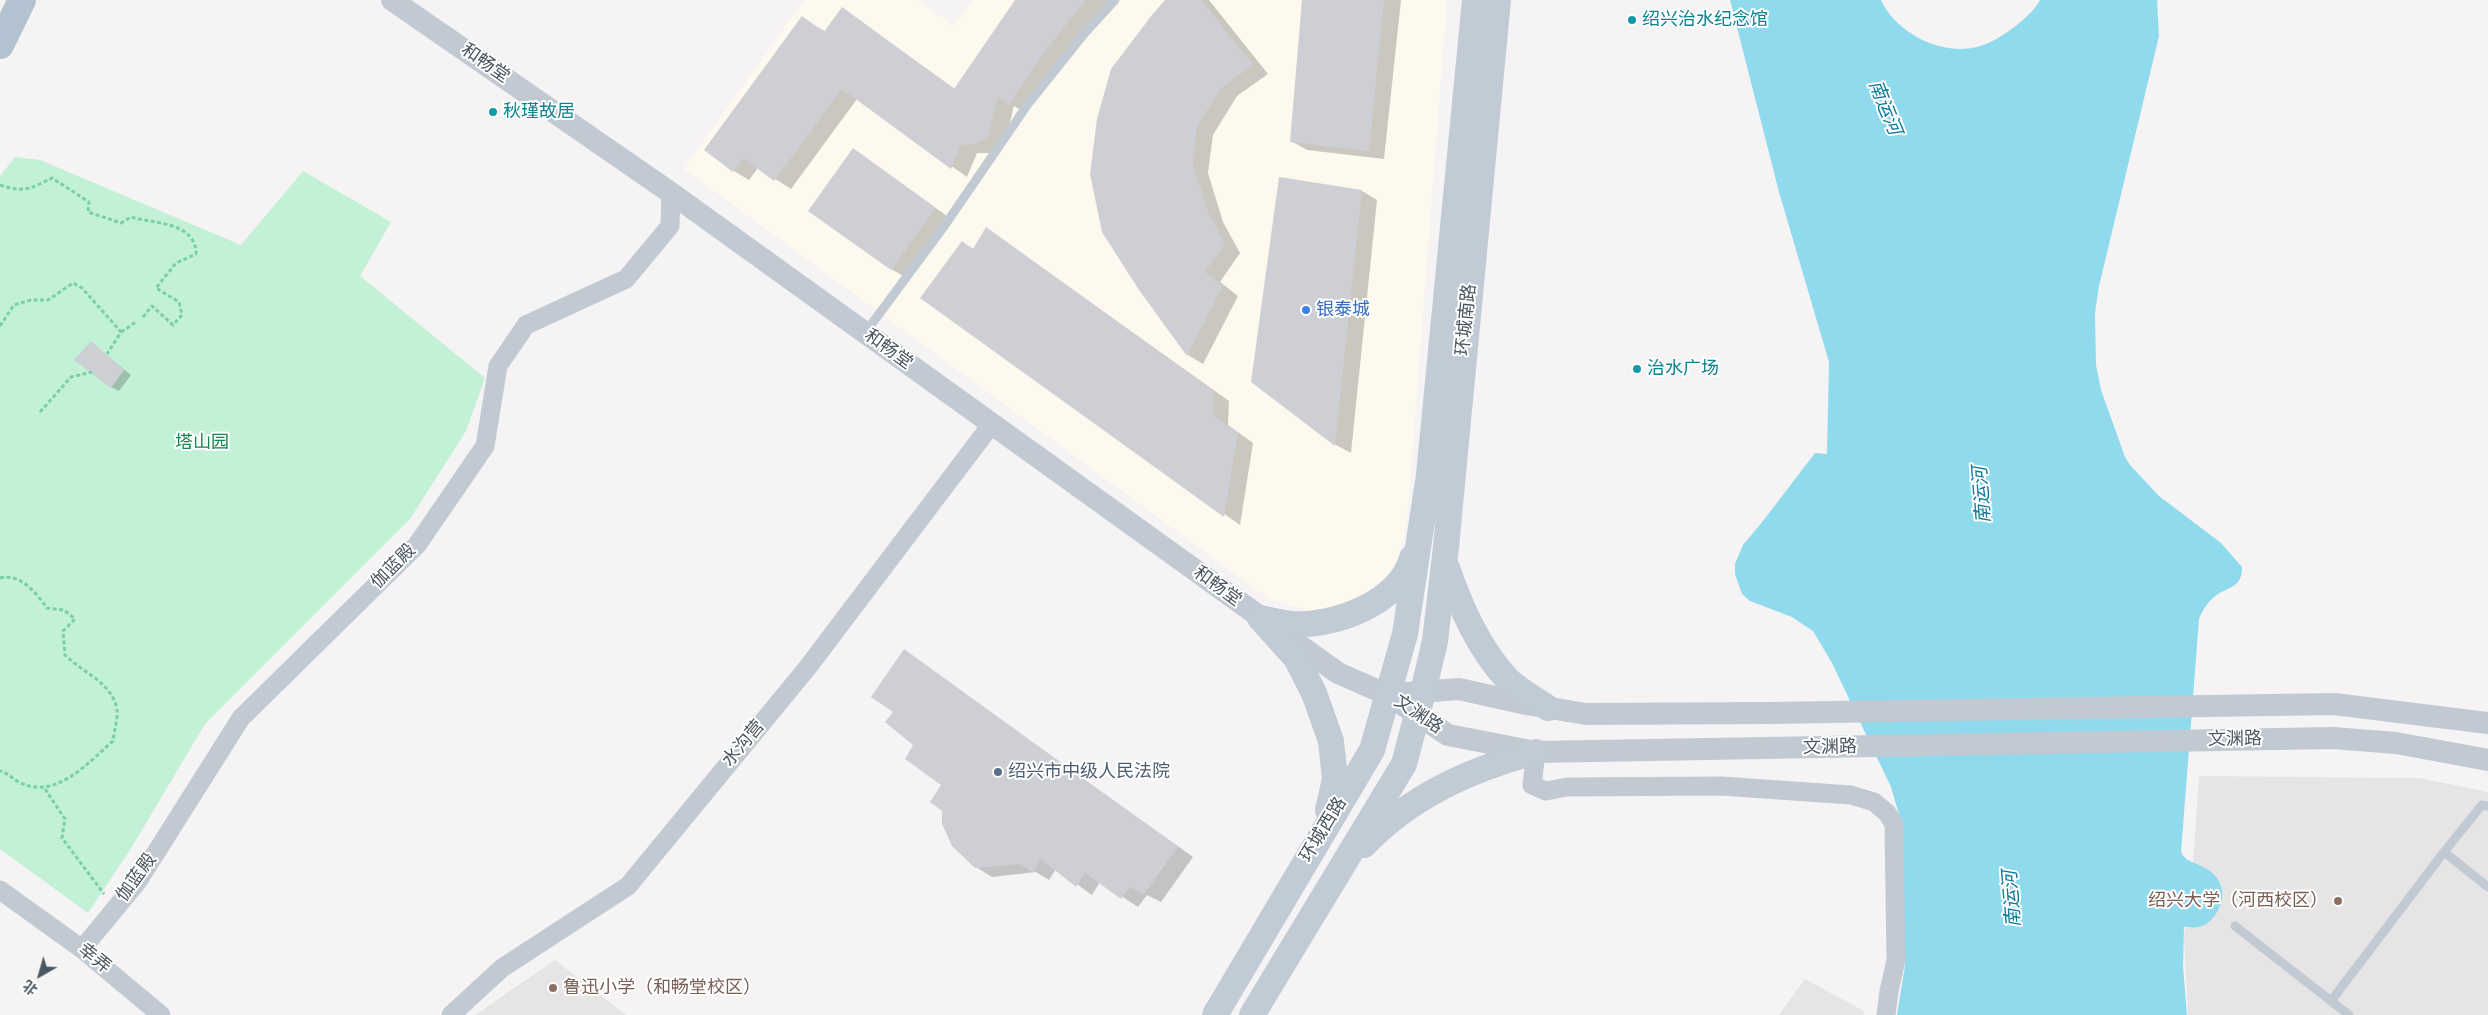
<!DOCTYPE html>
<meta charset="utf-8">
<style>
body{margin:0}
#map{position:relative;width:2488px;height:1015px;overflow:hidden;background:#f5f3f3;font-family:"Sofia Sans Condensed","Noto Sans SC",sans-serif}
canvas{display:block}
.north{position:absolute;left:15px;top:950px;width:50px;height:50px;-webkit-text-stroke:4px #fff;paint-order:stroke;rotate:218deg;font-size:14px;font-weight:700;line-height:20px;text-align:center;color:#4a5661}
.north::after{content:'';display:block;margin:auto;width:18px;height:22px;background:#4a5661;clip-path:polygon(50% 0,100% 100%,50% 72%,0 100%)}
</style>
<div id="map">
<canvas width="2488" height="1015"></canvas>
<div class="north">北</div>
</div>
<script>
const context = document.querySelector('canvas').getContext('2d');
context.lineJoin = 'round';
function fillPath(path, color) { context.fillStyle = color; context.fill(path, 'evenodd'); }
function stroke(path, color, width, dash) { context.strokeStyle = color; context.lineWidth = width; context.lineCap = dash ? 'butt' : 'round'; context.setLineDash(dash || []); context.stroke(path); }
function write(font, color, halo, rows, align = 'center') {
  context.font = font + ' "Sofia Sans Condensed","Noto Sans SC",sans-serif'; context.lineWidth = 4; context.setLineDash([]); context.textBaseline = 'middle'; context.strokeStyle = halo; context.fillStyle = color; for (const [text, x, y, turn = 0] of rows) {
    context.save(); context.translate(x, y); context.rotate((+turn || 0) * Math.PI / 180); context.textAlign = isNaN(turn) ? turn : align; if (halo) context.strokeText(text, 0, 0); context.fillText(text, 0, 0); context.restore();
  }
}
const commercial = new Path2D(`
 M 804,0 L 917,0 L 954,26 L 972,0 L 1447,0 L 1407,523 L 1393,578 L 1353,602 L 1317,613 L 1269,599 L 684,169 Z`);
const education = new Path2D(`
 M 2199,776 L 2419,778 L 2488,792 L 2488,1015 L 2188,1015 L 2184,937 L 2193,865 Z
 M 555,960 L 626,1015 L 475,1015 Z
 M 1805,979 L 1864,1011 L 1863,1015 L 1779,1015 Z`);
const green = new Path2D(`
 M 15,157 L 40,160 L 241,245 L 303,171 L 391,222 L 360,276 L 485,378 L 466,431 L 410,519 L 205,724 L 130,850 L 88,913 L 0,849 L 0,176 Z`);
const water = new Path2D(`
 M 1730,0 L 1881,0 C 1896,33 1941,56 1977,47 C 1992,43 2005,34 2017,25 C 2025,18 2036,9 2040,0 L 2157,0 L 2159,36 L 2099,286 L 2095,313 L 2096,365 L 2101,390 L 2125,457 L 2130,465 L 2159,496 L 2221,543 L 2242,567 C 2242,586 2232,586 2218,594 C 2209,600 2203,609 2199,619 L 2181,852 C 2187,867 2213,862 2221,886 C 2226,901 2215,923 2199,927 C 2194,928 2188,927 2184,927 L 2183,966 L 2187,1015 L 1897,1015 L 1905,966 L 1903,877 L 1900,818 L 1891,787 L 1832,663 L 1813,631 L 1792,617 L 1750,601 L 1742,594 L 1735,574 L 1735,564 L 1743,545 L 1763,521 L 1815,453 L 1827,454 L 1829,362 L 1779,192 Z`);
const shadow = new Path2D(`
 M 1016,0 L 1109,0 L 1058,64 L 1025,113 L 1014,106 L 1004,146 L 993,153 L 977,153 L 967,177 L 857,99 L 791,189 L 758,168 L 749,180 L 734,171 L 802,18 L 826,32 L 843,9 L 955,89 Z
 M 1167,0 L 1209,0 L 1268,74 L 1237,96 L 1213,135 L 1208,173 L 1223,222 L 1240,253 L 1220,282 L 1238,296 L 1203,364 L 1188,355 L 1140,289 Z
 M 1303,0 L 1401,0 L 1384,159 L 1307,150 L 1291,141 Z
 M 853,150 L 950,218 L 907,278 L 891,269 Z
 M 1362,191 L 1377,200 L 1351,453 L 1336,445 L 1252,382 Z
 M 987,229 L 1229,401 L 1228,425 L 1253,443 L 1240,525 L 921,298 L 962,243 L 974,249 Z
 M 91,343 L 131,375 L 119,391 L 111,387 Z
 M 904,651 L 1193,857 L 1161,902 L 1147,895 L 1138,907 L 1100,882 L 1092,895 L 1056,869 L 1049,880 L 1036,872 L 992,877 L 976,867 L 942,785 L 895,712 Z`);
const building = new Path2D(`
 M 1015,0 L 1086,0 L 1042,55 L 1009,105 L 998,97 L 988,137 L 976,144 L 961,145 L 951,169 L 842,89 L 774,181 L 743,158 L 733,172 L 704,150 L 802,16 L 824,32 L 842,7 L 954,89 Z
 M 1165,0 L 1201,0 L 1253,65 L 1221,88 L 1197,126 L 1193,164 L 1208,212 L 1225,244 L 1205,272 L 1223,286 L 1187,356 L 1139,290 L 1102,232 L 1090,174 L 1097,119 L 1111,69 L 1152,15 Z
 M 1302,0 L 1384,0 L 1369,151 L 1290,142 Z
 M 853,148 L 936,208 L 891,270 L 808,211 Z
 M 1279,177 L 1362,190 L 1335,446 L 1251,382 Z
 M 986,227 L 1214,391 L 1213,415 L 1238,433 L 1224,517 L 920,298 L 962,241 L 973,249 Z
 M 91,341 L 124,370 L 111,388 L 74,360 Z
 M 904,649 L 1178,847 L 1144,894 L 1130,887 L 1121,899 L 1085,873 L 1076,887 L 1041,859 L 1033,872 L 1020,864 L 975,868 L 952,846 L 942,824 L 942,811 L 930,802 L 941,785 L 905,759 L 913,745 L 885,722 L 893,712 L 871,697 Z`);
const path = new Path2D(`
 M 0,185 C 23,193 30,189 52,178 L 89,202 L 88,212 L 121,223 L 131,217 C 155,224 196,222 196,254 L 176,263 L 156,288 L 179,302 L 182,315 L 173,325 L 152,306 L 142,318
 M 0,326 L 14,305 L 31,300 L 48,300 L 73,283 L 82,288 L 121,332 L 107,354
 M 121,332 L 136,322
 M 40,412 L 71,377 L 92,372
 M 0,578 C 21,573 36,593 47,608 L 64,610 L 75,619 L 63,631 L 65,655 C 83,673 113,683 117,710 C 118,719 114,732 113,741 C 89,762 58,798 23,784 C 15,781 8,773 0,771
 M 45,789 L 65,819 L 62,838 L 104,894`);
const service = new Path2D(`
 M 865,333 L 945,225 L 1028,104 L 1084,34 L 1115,0
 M 2488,806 L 2482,805 L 2444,852 L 2488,887
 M 2235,926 L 2349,1015
 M 2331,1001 L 2444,852`);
const minor = new Path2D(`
 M 1536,752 L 1532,785 L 1546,791 L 1567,787 L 1721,786 L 1851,795 L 1874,802 L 1887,813 L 1894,824 L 1896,960 L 1889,991 L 1886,1015
 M 0,890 L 82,949 L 161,1015
 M 82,949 L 138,881 L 241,718 L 417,545 L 485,446 L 498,366 L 526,325 L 626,279 L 670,226 L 671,193
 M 451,1015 L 502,968 L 628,886 L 808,667 L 991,425`);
const tertiary = new Path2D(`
 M 392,0 L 671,193 L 1338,673 L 1388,695 L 1448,735 L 1536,752 L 2333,738 L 2396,743 L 2488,760
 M 1406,693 L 1459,689 L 1526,704 L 1586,714 L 1769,713 L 2334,704 L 2488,723`);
const secondary = new Path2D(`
 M 1447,568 C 1461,608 1478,647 1507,679 C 1518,690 1535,699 1548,708
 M 1260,618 L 1296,658 L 1314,693 L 1331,741 L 1335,779 L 1328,810
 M 1260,618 C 1270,620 1281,623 1291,624 C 1334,627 1399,603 1412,558
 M 1364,845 C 1411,796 1471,769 1536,752
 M 1215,1015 L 1372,750 L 1405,634 L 1429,475 L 1475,0
 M 1252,1015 L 1404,764 L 1423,692 L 1435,641 L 1446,547 L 1498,0`);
const primary = new Path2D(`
 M 0,45 L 22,0`);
const markers = [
 [1632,20,5,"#0f9aa8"],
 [493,112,5,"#0f9aa8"],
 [1306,310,5,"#3f7fe0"],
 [1637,369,5,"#0f9aa8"],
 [998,772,5,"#5c6f8a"],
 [2338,901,5,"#8d6e63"],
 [553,988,5,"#8d6e63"]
];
const cultureNames = [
 ["绍兴治水纪念馆",1642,20],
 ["秋瑾故居",503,112],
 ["治水广场",1647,369]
];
const streetNames = [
 ["和畅堂",485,64,35],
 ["环城南路",1467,320,-84],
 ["和畅堂",888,350,36],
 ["伽蓝殿",394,567,-45],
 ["和畅堂",1217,587,36],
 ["文渊路",1418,715,34],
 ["文渊路",2235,740,-1],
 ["水沟营",744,744,-50],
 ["文渊路",1830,748,-1],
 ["环城西路",1324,830,-59],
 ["伽蓝殿",137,878,-54],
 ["幸弄",94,959,39]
];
const shopNames = [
 ["银泰城",1316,310]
];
const parkNames = [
 ["塔山园",202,443]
];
const serviceNames = [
 ["绍兴市中级人民法院",1008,772]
];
const educationNames = [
 ["绍兴大学（河西校区）",2328,901],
 ["鲁迅小学（和畅堂校区）",563,988,"left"]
];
const waterNames = [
 ["南运河",1884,108,68],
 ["南运河",1983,495,-94],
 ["南运河",2013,899,-94]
];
fillPath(commercial, '#fdf9ef');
fillPath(education, '#e6e4e5');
fillPath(green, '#c3f1d5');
fillPath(water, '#90daee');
fillPath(shadow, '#0003');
fillPath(building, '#cdcfd5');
stroke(path, '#7ad0a6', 3, [4, 2.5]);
stroke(service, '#c1cad2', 9);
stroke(minor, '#c1cad2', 19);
stroke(tertiary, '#c1cad2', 22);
stroke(secondary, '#c1cbd6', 26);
stroke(primary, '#b3c2d1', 28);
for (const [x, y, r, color] of markers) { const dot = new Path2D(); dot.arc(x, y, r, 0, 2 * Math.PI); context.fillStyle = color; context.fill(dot); stroke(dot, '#fff', 2); }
write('18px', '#0d838f', '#fff', cultureNames, 'left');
write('18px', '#4a5661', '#fff', streetNames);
write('18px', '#366cbe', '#fff', shopNames, 'left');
write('18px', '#17864f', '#fff', parkNames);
write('18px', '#4e5e75', '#fff', serviceNames, 'left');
write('18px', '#785e54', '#fff', educationNames, 'right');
write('italic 19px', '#0c7c9b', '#fff', waterNames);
</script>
